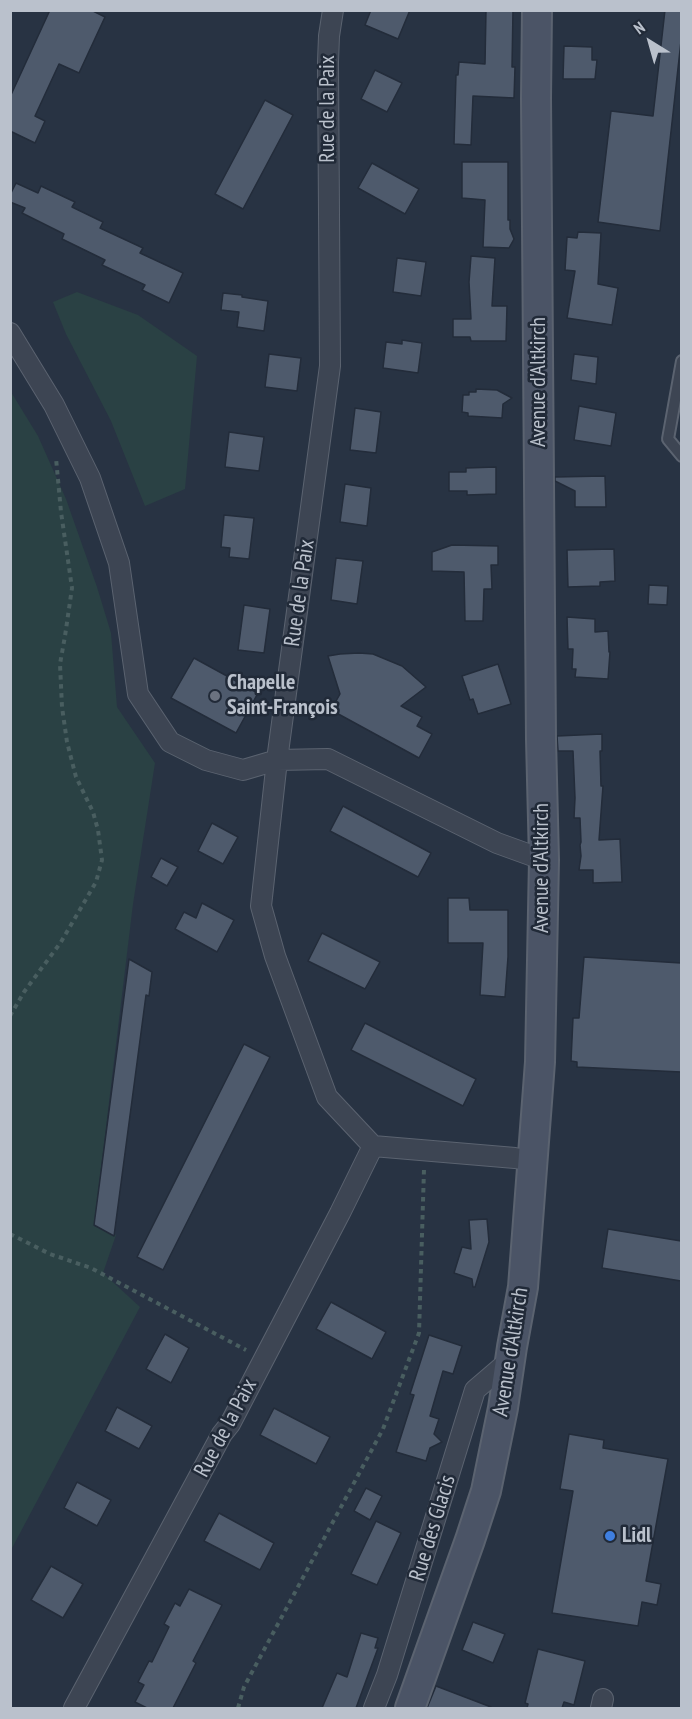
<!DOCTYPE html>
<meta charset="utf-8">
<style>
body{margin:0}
#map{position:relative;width:692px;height:1719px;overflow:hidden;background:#283343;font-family:"PT Sans Narrow",sans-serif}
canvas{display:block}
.frame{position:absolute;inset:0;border:12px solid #bac1cc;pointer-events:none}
.north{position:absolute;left:620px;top:12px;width:60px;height:60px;-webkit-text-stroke:4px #212a38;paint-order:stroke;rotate:323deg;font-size:16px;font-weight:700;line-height:24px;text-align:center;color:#bac1cc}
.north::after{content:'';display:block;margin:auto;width:21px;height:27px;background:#bac1cc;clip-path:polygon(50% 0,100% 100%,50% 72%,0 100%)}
</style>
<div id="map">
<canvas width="692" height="1719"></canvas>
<div class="frame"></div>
<div class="north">N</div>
</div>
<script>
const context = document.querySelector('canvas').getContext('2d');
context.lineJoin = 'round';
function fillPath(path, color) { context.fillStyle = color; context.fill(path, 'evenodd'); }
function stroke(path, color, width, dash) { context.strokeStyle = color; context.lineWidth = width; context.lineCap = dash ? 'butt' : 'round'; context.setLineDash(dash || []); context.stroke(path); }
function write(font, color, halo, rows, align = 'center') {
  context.font = font + ' "PT Sans Narrow",sans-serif'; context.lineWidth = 5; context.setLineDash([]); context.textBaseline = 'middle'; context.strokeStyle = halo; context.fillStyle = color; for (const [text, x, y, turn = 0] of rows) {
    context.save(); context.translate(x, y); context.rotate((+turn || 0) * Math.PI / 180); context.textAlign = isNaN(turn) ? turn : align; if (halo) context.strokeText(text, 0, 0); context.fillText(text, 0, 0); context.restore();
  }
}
const green = new Path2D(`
 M 77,292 L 138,315 L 197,356 L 185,489 L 145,506 L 111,421 L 66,334 L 53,302 Z
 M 11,392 L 38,436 L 66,499 L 97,587 L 111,633 L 117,707 L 155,763 L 133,904 L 94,1226 L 116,1235 L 103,1273 L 140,1307 L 11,1550 Z`);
const building = new Path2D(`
 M 50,10 L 91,10 L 105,17 L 79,73 L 59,64 L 35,116 L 45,121 L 35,143 L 10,131 L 10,97 Z
 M 371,10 L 410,10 L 398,39 L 365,25 Z
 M 486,10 L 513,10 L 512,67 L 515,67 L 514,98 L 473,96 L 471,145 L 454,144 L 456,75 L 458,75 L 459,62 L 485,64 Z
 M 665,10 L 681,10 L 681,41 L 660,231 L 598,222 L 611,111 L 653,116 Z
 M 564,46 L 592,47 L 592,60 L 597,60 L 595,79 L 563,79 Z
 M 375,70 L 402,83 L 387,112 L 361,99 Z
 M 265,100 L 293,115 L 243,209 L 215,194 Z
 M 462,162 L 508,162 L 508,220 L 510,220 L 510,229 L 514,239 L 509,248 L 483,247 L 485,200 L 462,198 Z
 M 372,163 L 419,189 L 405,214 L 358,188 Z
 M 16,183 L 38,193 L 41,186 L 75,202 L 72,207 L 103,222 L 100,228 L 143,248 L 140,253 L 183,273 L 169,303 L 142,290 L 145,285 L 102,265 L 105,260 L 62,239 L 64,234 L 22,213 L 25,208 L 10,202 L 10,195 Z
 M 578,232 L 601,233 L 598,284 L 618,288 L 612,325 L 567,318 L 575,271 L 565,270 L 567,237 L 577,238 Z
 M 471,256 L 495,258 L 492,306 L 507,306 L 506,341 L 471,341 L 470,337 L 453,337 L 453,319 L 471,319 L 469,282 Z
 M 397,258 L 426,262 L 421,296 L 393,292 Z
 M 223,293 L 242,295 L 242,297 L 268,301 L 264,331 L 237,327 L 239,312 L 221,310 Z
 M 402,340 L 422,343 L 418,373 L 383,368 L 386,342 L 402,344 Z
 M 269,354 L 301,358 L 297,391 L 265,387 Z
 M 574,354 L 598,357 L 596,384 L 571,380 Z
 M 476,389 L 497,390 L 512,398 L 503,404 L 502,418 L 468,416 L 468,413 L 462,412 L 463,395 L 469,395 L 469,392 L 476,392 Z
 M 579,406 L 616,413 L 611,446 L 574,440 Z
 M 355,408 L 381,412 L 376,453 L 350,450 Z
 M 229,432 L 264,437 L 259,471 L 225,467 Z
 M 496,467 L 496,494 L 467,495 L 467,491 L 449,491 L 449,472 L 466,472 L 466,468 Z
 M 605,476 L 606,507 L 575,507 L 575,491 L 555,481 L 555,477 Z
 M 345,484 L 371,488 L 367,526 L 340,522 Z
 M 224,515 L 254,518 L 249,559 L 229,557 L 230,548 L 221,547 Z
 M 452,545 L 498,546 L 498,565 L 491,565 L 492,589 L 484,589 L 483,621 L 465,621 L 464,572 L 432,571 L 432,552 Z
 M 614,549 L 615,581 L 600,582 L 600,586 L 568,587 L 567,550 Z
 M 336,558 L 363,561 L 357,604 L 331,600 Z
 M 649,585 L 668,586 L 667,605 L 648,604 Z
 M 244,605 L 270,609 L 264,653 L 238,650 Z
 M 567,617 L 595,619 L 595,632 L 608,631 L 609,652 L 610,652 L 608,679 L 575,677 L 576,669 L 572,669 L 573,649 L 568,649 Z
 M 359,653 L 373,654 L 402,666 L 426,687 L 401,706 L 422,717 L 417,726 L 432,734 L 419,758 L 331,710 L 340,694 L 328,656 L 340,654 Z
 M 194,658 L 258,693 L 236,733 L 171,698 Z
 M 498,664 L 511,704 L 478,714 L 473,699 L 470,700 L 462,676 Z
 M 602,734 L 602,751 L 600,751 L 601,786 L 603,786 L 599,840 L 620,839 L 622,882 L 593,883 L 593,870 L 579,870 L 581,856 L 580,845 L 581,842 L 580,818 L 574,818 L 575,798 L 573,751 L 558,751 L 557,736 Z
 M 343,806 L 431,853 L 418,877 L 330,831 Z
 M 212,823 L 238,837 L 223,864 L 198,851 Z
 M 161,858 L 178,867 L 167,886 L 151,877 Z
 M 448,898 L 469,898 L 470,910 L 508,910 L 508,957 L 505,997 L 480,995 L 483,943 L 448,943 Z
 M 202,903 L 234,920 L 217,952 L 175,929 L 184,912 L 196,918 Z
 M 322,933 L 380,962 L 365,989 L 308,961 Z
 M 584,957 L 681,963 L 681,1072 L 577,1067 L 577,1062 L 571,1061 L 573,1018 L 579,1018 Z
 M 129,959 L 152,972 L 149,996 L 146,995 L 114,1236 L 94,1225 Z
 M 365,1023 L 476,1079 L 463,1106 L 351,1050 Z
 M 244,1044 L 270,1057 L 163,1270 L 137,1257 Z
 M 487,1219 L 489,1242 L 475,1287 L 473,1287 L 472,1279 L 454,1273 L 462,1247 L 471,1249 L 469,1220 Z
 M 608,1229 L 681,1241 L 681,1281 L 602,1268 Z
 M 331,1302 L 386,1332 L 372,1359 L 316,1329 Z
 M 165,1334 L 189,1348 L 171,1383 L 146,1369 Z
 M 429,1335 L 462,1346 L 453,1374 L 443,1371 L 430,1416 L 439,1419 L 434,1434 L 442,1442 L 430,1448 L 426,1461 L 396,1452 L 414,1395 L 410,1394 Z
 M 117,1407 L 152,1426 L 139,1449 L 105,1431 Z
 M 274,1408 L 330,1437 L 316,1464 L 260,1435 Z
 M 569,1434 L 604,1440 L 603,1448 L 668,1459 L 646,1581 L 661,1584 L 657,1605 L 642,1602 L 638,1626 L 552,1613 L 573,1491 L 560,1489 Z
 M 77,1482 L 111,1500 L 97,1526 L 64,1508 Z
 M 366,1488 L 382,1496 L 370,1520 L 354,1511 Z
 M 219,1513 L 274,1543 L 260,1570 L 204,1541 Z
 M 376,1521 L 401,1533 L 377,1585 L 351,1574 Z
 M 51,1566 L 83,1584 L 63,1618 L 31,1600 Z
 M 189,1589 L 222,1605 L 193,1661 L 196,1663 L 173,1708 L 147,1708 L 135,1702 L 144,1685 L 138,1682 L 149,1661 L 152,1662 L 169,1627 L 164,1624 L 175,1603 L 180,1606 Z
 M 473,1622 L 505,1634 L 493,1663 L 462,1650 Z
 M 361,1633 L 378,1638 L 375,1648 L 378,1648 L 356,1708 L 322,1708 L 337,1673 L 347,1677 Z
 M 538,1649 L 585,1661 L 574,1705 L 564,1702 L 562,1708 L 527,1708 L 528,1704 L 525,1703 Z
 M 436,1686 L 491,1707 L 491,1708 L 427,1708 Z`);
const path = new Path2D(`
 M 10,1016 L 24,992 L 61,942 L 96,882 L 102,860 L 98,830 L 93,812 L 76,777 L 67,742 L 62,707 L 60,664 L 65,636 L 72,588 L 61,512 L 56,458
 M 10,1234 L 50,1254 L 91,1268 L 246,1350
 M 238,1708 L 244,1687 L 383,1429 L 419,1333 L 424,1169`);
const lane = new Path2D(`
 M 682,361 L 668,439 L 682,456`);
const street = new Path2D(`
 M 333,10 L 329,36 L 328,62 L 330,366 L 277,760 L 261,906 L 275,956 L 327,1097 L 373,1146 L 515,1158 L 533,1161
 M 10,333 L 54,405 L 90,478 L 119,563 L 138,694 L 170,742 L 206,760 L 243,770 L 277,760 L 328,759 L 497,843 L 544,860
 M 74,1708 L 222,1434 L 230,1424 L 340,1213 L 373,1146
 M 374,1708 L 387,1675 L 475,1390 L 510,1360
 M 601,1708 L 603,1699`);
const secondary = new Path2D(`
 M 410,1708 L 470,1540 L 486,1491 L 503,1408 L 512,1347 L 523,1287 L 540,1062 L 544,860 L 541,739 L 536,98 L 537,10`);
const markers = [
 [215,696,6,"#6b7280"],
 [610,1536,6,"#3f7fe0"]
];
const streetNames = [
 ["Rue de la Paix",328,109,-90],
 ["Avenue d'Altkirch",539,382,-90],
 ["Rue de la Paix",300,593,-82],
 ["Avenue d'Altkirch",542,868,-90],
 ["Avenue d'Altkirch",511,1352,-81],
 ["Rue de la Paix",226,1428,-62],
 ["Rue des Glacis",433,1528,-73]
];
const poiNames = [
 ["Chapelle",227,683],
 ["Saint-François",227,708],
 ["Lidl",622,1536]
];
fillPath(green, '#2a4144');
fillPath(building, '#4e5a6c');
stroke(building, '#232c3a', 1.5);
stroke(lane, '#5b6370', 14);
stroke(street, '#5b6370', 22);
stroke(secondary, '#5b6370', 32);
stroke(path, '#495e60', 4, [4.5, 4.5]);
stroke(lane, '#3d4553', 10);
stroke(street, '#3d4553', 20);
stroke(secondary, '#4b5466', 28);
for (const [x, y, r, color] of markers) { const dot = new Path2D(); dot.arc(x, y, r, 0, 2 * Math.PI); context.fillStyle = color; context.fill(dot); stroke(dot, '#212a38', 2); }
write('22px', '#bac1cc', '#212a38', streetNames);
write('bold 22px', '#bac1cc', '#212a38', poiNames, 'left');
</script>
